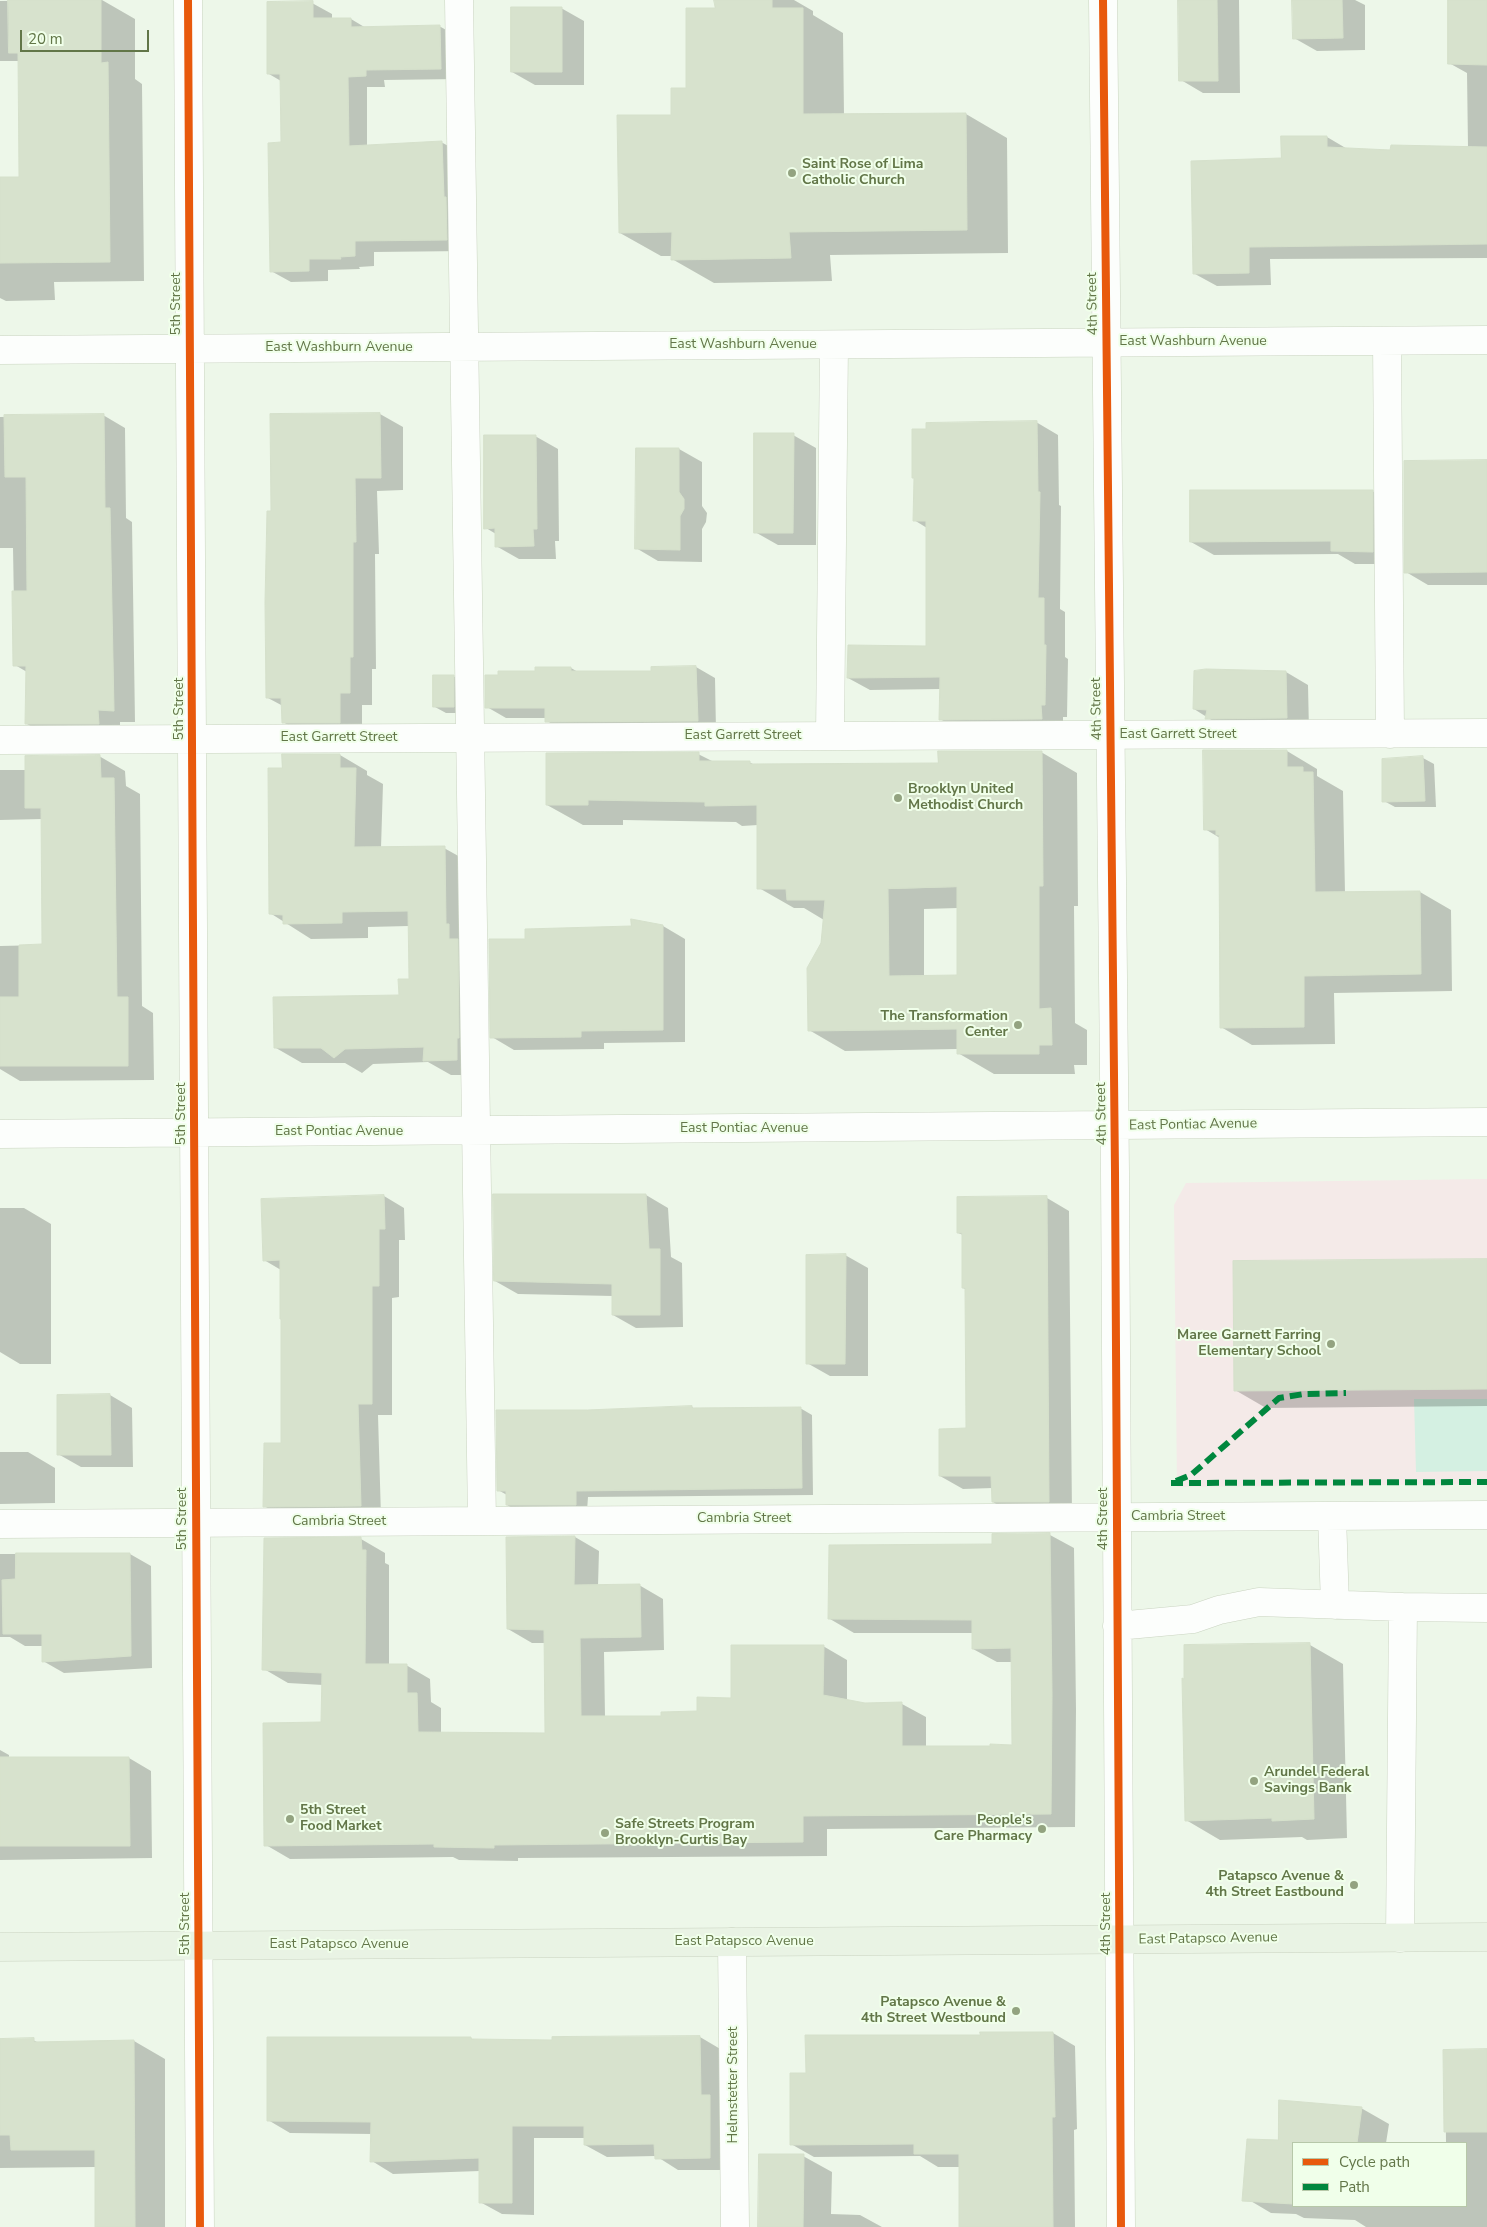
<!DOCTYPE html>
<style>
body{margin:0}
#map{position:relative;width:1487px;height:2227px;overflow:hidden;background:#edf7e9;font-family:"Nunito Sans",sans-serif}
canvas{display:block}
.legend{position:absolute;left:1292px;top:2142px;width:175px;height:65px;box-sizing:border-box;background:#f0ffea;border:1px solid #b7c8a9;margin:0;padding:6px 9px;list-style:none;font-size:15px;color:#627648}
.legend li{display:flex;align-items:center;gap:10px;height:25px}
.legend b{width:25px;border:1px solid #b7c8a9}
.scale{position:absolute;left:20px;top:30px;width:129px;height:22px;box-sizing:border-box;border:2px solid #627648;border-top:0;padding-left:6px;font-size:15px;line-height:18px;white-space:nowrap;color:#627648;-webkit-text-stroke:4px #f0ffea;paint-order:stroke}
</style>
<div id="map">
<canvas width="1487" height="2227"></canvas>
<ul class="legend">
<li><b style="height:6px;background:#e8590c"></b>Cycle path</li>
<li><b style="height:6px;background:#00873e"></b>Path</li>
</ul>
<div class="scale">20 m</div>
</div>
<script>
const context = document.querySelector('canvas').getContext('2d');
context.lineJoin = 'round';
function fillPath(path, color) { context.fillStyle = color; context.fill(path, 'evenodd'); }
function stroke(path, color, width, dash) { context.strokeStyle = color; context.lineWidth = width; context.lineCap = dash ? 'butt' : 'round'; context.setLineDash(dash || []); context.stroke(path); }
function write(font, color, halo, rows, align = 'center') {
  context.font = font + ' "Nunito Sans",sans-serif'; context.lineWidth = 4; context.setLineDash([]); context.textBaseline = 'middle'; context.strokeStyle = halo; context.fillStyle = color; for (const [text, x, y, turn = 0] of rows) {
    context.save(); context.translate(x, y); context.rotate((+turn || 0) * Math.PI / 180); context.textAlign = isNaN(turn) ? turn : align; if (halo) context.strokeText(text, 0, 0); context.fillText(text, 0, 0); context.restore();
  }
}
const education = new Path2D(`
 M 1487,1179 L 1487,1484 L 1177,1487 L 1174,1205 L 1186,1183 Z`);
const green = new Path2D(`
 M 1414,1399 L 1487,1399 L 1487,1471 L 1416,1472 Z`);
const shadow = new Path2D(`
 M 102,0 L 135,19 L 135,79 L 142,84 L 144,281 L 54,282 L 55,300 L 6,301 L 0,298 L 0,179 L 21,179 L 19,61 L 0,61 L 0,1 Z
 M 716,0 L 794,0 L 813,11 L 813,15 L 843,33 L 844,115 L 966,114 L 1007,138 L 1008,253 L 830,255 L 832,281 L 714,283 L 672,259 L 672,256 L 661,256 L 620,233 L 672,116 L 687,89 L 716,9 Z
 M 1180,0 L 1239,0 L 1240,93 L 1203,93 L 1181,80 Z
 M 1294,0 L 1355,0 L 1365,5 L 1365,50 L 1317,51 L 1294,38 Z
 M 1449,0 L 1487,0 L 1487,258 L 1270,259 L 1271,285 L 1217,286 L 1195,274 L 1282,159 L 1327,137 L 1349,150 L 1391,152 L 1468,148 L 1467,73 L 1449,63 Z
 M 312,3 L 332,14 L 332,19 L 351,19 L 366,28 L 439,26 L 459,37 L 460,79 L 384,80 L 385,87 L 367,87 L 367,146 L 441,142 L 461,153 L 466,251 L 374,252 L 374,266 L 359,267 L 360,269 L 328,270 L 328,281 L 291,282 L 271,271 L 282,143 L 281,81 L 269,74 Z
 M 561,8 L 584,21 L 584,85 L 535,85 L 512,72 Z
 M 380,414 L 403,427 L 403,490 L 377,491 L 379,554 L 375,554 L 376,669 L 372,669 L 372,705 L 362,705 L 362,735 L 305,735 L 283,722 L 283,706 L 268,698 L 272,513 Z
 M 103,415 L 125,428 L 126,518 L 132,522 L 135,722 L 120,722 L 120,736 L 48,736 L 27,724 L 27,672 L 15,665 L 13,548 L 0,548 L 0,417 Z
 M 1036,422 L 1058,435 L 1059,505 L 1061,506 L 1060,609 L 1065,612 L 1065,657 L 1068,659 L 1067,717 L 1063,717 L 1063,731 L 962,732 L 940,719 L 941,689 L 870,690 L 848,678 L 928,648 L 927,528 L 914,520 Z
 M 793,435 L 816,448 L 816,545 L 778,545 L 755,532 Z
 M 535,436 L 558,449 L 559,541 L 555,541 L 556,559 L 519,559 L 496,546 L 496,534 L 486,528 Z
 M 637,449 L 679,449 L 702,462 L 702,506 L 707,513 L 706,522 L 702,529 L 702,562 L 658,561 L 636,548 Z
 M 1487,461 L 1487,585 L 1428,585 L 1406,572 Z
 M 1372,491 L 1395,504 L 1395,564 L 1355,564 L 1338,554 L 1214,555 L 1191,542 Z
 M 696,667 L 715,678 L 716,731 L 566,732 L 547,721 L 547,718 L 506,718 L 487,707 L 537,672 L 537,668 L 571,668 L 578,672 L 652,673 Z
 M 1286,672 L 1308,685 L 1309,731 L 1229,731 L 1194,709 Z
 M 453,676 L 464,682 L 465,713 L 446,713 L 435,707 Z
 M 1287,751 L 1317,769 L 1317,776 L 1343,791 L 1345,893 L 1420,892 L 1451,910 L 1452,991 L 1334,993 L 1335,1044 L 1252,1045 L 1221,1027 L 1220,838 L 1205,829 Z
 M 1041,752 L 1077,773 L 1078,906 L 1074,906 L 1075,1023 L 1087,1030 L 1087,1065 L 1074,1065 L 1075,1074 L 994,1074 L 958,1053 L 958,1049 L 845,1051 L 809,1030 L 824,920 L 804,908 L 794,908 L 759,888 L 758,825 L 742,826 L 736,822 L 623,820 L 623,825 L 583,825 L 547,805 L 698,754 L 714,762 L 749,762 L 755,765 L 939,765 ZM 958,908 L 958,976 L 924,976 L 924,909 Z
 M 340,755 L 367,771 L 367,775 L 383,784 L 381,848 L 444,848 L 471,863 L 484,1075 L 451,1075 L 428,1062 L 373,1064 L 362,1073 L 345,1063 L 302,1063 L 276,1048 L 400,996 L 411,980 L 409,926 L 368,927 L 368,938 L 311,939 L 270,913 L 284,769 Z
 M 99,756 L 125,771 L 126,786 L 140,794 L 142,1006 L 153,1013 L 154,1080 L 20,1081 L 0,1069 L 0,946 L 44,945 L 43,819 L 0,820 L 0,770 L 26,770 Z
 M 1423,758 L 1434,764 L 1436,807 L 1395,807 L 1384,801 Z
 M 663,926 L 685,939 L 685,1042 L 604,1043 L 604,1049 L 514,1050 L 492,1037 L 526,941 Z
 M 646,1195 L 668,1208 L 671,1257 L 682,1263 L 683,1327 L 636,1328 L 613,1315 L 613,1296 L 518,1294 L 495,1281 Z
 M 384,1196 L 404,1208 L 405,1240 L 399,1240 L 399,1297 L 392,1298 L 392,1415 L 378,1415 L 381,1517 L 285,1518 L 264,1506 L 282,1444 L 281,1270 L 264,1260 Z
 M 1047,1198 L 1069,1211 L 1072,1514 L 1015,1515 L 993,1502 L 993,1488 L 963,1489 L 940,1476 L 967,1429 L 967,1290 L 963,1288 L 963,1235 L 958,1233 Z
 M 0,1208 L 24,1208 L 51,1224 L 51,1364 L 20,1364 L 0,1352 Z
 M 845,1255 L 868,1268 L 868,1376 L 830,1376 L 807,1363 Z
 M 1487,1260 L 1487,1406 L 1266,1408 L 1235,1390 Z
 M 110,1395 L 132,1408 L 133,1467 L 81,1467 L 58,1454 Z
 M 692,1407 L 696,1410 L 800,1408 L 812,1415 L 813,1495 L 588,1497 L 587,1511 L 519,1512 L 507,1505 L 507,1495 L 498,1490 L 587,1411 Z
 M 0,1452 L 28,1452 L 55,1468 L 55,1503 L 0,1504 Z
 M 1050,1535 L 1074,1548 L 1076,1710 L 1075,1827 L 827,1829 L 827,1856 L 518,1858 L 518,1861 L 459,1860 L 453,1857 L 290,1859 L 266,1845 L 322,1724 L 323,1685 L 288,1683 L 264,1669 L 361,1539 L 385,1553 L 385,1563 L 389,1565 L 389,1665 L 406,1665 L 430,1679 L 431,1702 L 441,1708 L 441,1734 L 546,1734 L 546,1643 L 532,1643 L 508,1629 L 575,1537 L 599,1551 L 598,1586 L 639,1585 L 663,1599 L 664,1650 L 604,1652 L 605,1717 L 663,1717 L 699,1712 L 732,1699 L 823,1646 L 847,1660 L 847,1701 L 865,1704 L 902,1704 L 926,1717 L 926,1747 L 1014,1746 L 1012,1662 L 997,1662 L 973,1649 L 973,1633 L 854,1633 L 830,1619 L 993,1546 Z
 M 0,1554 L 130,1554 L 151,1566 L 152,1668 L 64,1673 L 43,1661 L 43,1646 L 25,1646 L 10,1637 L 0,1637 Z
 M 1310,1645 L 1343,1664 L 1347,1838 L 1307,1840 L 1302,1837 L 1220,1840 L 1186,1820 Z
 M 0,1750 L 9,1755 L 9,1758 L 129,1758 L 151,1771 L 152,1858 L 0,1860 Z
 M 1053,2033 L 1075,2046 L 1077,2129 L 1074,2130 L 1075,2227 L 960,2227 L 960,2167 L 938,2167 L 920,2156 L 814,2157 L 791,2144 L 807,2074 L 981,2036 Z
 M 700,2037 L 722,2050 L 732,2170 L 678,2170 L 656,2156 L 607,2157 L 585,2145 L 585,2138 L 534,2138 L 534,2215 L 502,2214 L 480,2202 L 480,2171 L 393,2174 L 372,2161 L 372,2134 L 290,2133 L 268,2120 L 471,2038 L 474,2041 L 553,2041 Z
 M 0,2040 L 33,2040 L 39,2043 L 134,2041 L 165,2059 L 165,2227 L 97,2227 L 96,2167 L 0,2168 Z
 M 1445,2051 L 1487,2051 L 1487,2227 L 1366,2227 L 1355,2220 L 1304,2218 L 1296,2214 L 1271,2213 L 1244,2197 L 1279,2141 L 1361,2108 L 1389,2124 L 1386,2143 L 1293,2143 L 1293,2206 L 1466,2206 L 1466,2143 L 1446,2143 Z
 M 803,2156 L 832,2172 L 831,2214 L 860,2215 L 882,2227 L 760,2227 Z`);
const building = new Path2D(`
 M 8,0 L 101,0 L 101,63 L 108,62 L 110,262 L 0,263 L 0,177 L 19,177 L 18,53 L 9,53 Z
 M 714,0 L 772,0 L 772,8 L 803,8 L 803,114 L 966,113 L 967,230 L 789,232 L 791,258 L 671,260 L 672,232 L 619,233 L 617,115 L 671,115 L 671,88 L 686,88 L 686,8 L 715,8 Z
 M 1178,0 L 1217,0 L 1218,81 L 1179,81 Z
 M 1292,0 L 1342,0 L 1343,38 L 1293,39 Z
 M 1448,0 L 1487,0 L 1487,65 L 1448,64 Z
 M 313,1 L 313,18 L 351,18 L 351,27 L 440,25 L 441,69 L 366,70 L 366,76 L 348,77 L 349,146 L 442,141 L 444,197 L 446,197 L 447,240 L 355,241 L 355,256 L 340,257 L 341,259 L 309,259 L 309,271 L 270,272 L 268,143 L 281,142 L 280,74 L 267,74 L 267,2 Z
 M 511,7 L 562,7 L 562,72 L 511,72 Z
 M 1281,136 L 1327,136 L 1327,147 L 1390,150 L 1391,145 L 1487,147 L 1487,244 L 1249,247 L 1249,273 L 1193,274 L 1191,161 L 1281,158 Z
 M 380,413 L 381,478 L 355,478 L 356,542 L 353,542 L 353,657 L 350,657 L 350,693 L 340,693 L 340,723 L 282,723 L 281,698 L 266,698 L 265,602 L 267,511 L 271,511 L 270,414 Z
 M 104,414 L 105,508 L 110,508 L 114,711 L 98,710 L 99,724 L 25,724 L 26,666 L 13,666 L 12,591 L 27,591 L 26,477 L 5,477 L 4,415 Z
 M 1037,421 L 1038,492 L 1040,492 L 1038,598 L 1044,598 L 1044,645 L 1046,645 L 1045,705 L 1041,705 L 1042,719 L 939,720 L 940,677 L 847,678 L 848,645 L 926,646 L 926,521 L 913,521 L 914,478 L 912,478 L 912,429 L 926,429 L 926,423 Z
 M 754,433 L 794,433 L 793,533 L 754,533 Z
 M 484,435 L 536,435 L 537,529 L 533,529 L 534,546 L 495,547 L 495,528 L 484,529 Z
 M 636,448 L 679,448 L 679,492 L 684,499 L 684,509 L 680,516 L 680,550 L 635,549 Z
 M 1487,460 L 1487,572 L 1404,573 L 1404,461 Z
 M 1190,490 L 1373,490 L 1373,552 L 1331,551 L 1331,541 L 1190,542 Z
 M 696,666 L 698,721 L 545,722 L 545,708 L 485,708 L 485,675 L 498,675 L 498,671 L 535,671 L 535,667 L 571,667 L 571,671 L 651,671 L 651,667 Z
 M 1206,669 L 1286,671 L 1287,718 L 1205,719 L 1207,710 L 1193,709 L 1194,671 Z
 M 433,675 L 454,675 L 454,707 L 433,707 Z
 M 1203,750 L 1287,750 L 1287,767 L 1303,767 L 1303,772 L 1313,772 L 1315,892 L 1420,891 L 1421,974 L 1304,976 L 1304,1027 L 1220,1028 L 1219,835 L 1216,835 L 1216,830 L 1204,830 Z
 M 938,751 L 1042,751 L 1043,886 L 1039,886 L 1039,1009 L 1051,1008 L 1052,1045 L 1039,1045 L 1039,1054 L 957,1054 L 957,1029 L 808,1031 L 807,968 L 821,943 L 825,900 L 787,900 L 786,889 L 757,889 L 757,805 L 705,806 L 705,802 L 588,800 L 588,805 L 546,805 L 546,753 L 699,752 L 699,761 L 750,761 L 750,764 L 938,763 ZM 957,887 L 957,975 L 889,976 L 888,889 Z
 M 282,754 L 340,754 L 340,768 L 356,768 L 354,847 L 445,846 L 446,924 L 449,924 L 449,939 L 458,939 L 459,1038 L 457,1038 L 457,1060 L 423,1061 L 424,1047 L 345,1049 L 334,1058 L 321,1048 L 274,1048 L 273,997 L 399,995 L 398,979 L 409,979 L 408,911 L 342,912 L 342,923 L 283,924 L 283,915 L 269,914 L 268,768 L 282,768 Z
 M 100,755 L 101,778 L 114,778 L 117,997 L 128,997 L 128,1066 L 0,1066 L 0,997 L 19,997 L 19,945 L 42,944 L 41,808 L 25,808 L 25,756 Z
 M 1423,756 L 1425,801 L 1382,802 L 1382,759 Z
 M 631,919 L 663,925 L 663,1030 L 581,1031 L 581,1037 L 490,1038 L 489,939 L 525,939 L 525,929 L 631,926 Z
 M 493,1194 L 646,1194 L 649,1249 L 660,1249 L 660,1315 L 612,1315 L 612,1284 L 494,1281 Z
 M 384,1195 L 385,1229 L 379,1229 L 379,1286 L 372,1286 L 372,1404 L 358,1404 L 361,1506 L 263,1507 L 264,1443 L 281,1443 L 281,1319 L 280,1319 L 280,1260 L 263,1261 L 261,1199 Z
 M 1047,1196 L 1049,1502 L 992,1502 L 991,1476 L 939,1476 L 939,1429 L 966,1428 L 965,1288 L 962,1288 L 962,1233 L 957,1233 L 957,1197 Z
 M 846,1254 L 845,1364 L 806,1364 L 806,1255 Z
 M 1487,1259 L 1487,1389 L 1234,1391 L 1233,1261 Z
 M 110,1394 L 111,1455 L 57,1455 L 57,1395 Z
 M 692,1406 L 692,1408 L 801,1407 L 802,1488 L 576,1491 L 576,1505 L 506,1505 L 506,1491 L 497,1491 L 496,1410 L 587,1410 Z
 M 1050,1533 L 1052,1695 L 1051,1814 L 803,1816 L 803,1842 L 494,1845 L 494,1848 L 434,1847 L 434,1844 L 264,1846 L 263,1723 L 321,1722 L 322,1673 L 262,1670 L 264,1538 L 361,1537 L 362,1550 L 366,1550 L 365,1664 L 407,1664 L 407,1693 L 417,1693 L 418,1732 L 545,1733 L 544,1630 L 507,1629 L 506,1537 L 575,1536 L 574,1585 L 640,1584 L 641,1637 L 580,1638 L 581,1716 L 661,1716 L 661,1712 L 697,1711 L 697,1697 L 731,1698 L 731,1645 L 824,1645 L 823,1695 L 865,1703 L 902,1702 L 902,1746 L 990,1746 L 990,1744 L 1012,1745 L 1011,1648 L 972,1649 L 972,1620 L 828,1619 L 829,1545 L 992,1544 L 992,1534 Z
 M 16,1553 L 130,1553 L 131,1656 L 42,1662 L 42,1634 L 3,1634 L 2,1580 L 15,1579 Z
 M 1310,1643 L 1314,1819 L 1272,1821 L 1272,1818 L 1185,1821 L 1182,1678 L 1184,1679 L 1184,1645 Z
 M 0,1757 L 129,1757 L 130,1846 L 0,1846 Z
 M 980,2032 L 1053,2032 L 1055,2117 L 1052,2117 L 1053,2227 L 959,2227 L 959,2154 L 914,2154 L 914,2144 L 790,2145 L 790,2073 L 806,2073 L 805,2035 L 980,2035 Z
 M 700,2036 L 701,2095 L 710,2095 L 710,2158 L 655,2159 L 654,2144 L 584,2145 L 584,2126 L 512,2126 L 512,2203 L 479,2203 L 479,2158 L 370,2162 L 371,2122 L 267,2121 L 267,2037 L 471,2037 L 471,2039 L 552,2040 L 552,2037 Z
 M 34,2038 L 34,2042 L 134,2040 L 135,2227 L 95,2227 L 95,2150 L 11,2150 L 10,2135 L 0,2135 L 0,2039 Z
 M 1487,2049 L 1487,2132 L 1444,2132 L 1443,2050 Z
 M 1279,2100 L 1362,2107 L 1357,2143 L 1293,2143 L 1293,2204 L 1242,2201 L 1247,2139 L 1278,2140 Z
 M 759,2154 L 804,2154 L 803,2227 L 758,2227 Z`);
const minor = new Path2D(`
 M 188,0 L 200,2227
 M 459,0 L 482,1521
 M 1103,0 L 1115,1172 L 1121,2227
 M 1387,341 L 1390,734
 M 0,350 L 1487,340
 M 830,736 L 834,345
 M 0,740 L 1487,733
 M 0,1134 L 1487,1122
 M 1332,1516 L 1335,1605
 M 0,1524 L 1487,1515
 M 1117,1626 L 1193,1619 L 1219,1610 L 1259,1602 L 1403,1607 L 1487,1608
 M 1400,1938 L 1403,1607
 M 732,1942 L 735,2227`);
const major = new Path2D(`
 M 0,1947 L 1487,1937`);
const quiet = new Path2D(`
 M 1176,1481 L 1191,1475 L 1279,1398 L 1304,1394 L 1346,1393
 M 1171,1483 L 1487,1482`);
const cycleway = new Path2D(`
 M 188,0 L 200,2227
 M 1103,0 L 1115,1172 L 1121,2227`);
const markers = [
 [792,173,5,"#93a380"],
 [898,798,5,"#93a380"],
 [1018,1025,5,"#93a380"],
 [1331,1344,5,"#93a380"],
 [1254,1781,5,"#93a380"],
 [290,1819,5,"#93a380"],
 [1042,1829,5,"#93a380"],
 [605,1833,5,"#93a380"],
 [1354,1885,5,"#93a380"],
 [1016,2011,5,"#93a380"]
];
const poiNames = [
 ["Saint Rose of Lima",802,165],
 ["Catholic Church",802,181],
 ["Brooklyn United",908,790],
 ["Methodist Church",908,806],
 ["The Transformation",1008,1017,"right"],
 ["Center",1008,1033,"right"],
 ["Maree Garnett Farring",1321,1336,"right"],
 ["Elementary School",1321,1352,"right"],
 ["Arundel Federal",1264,1773],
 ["Savings Bank",1264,1789],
 ["5th Street",300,1811],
 ["Food Market",300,1827],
 ["People's",1032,1821,"right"],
 ["Care Pharmacy",1032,1837,"right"],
 ["Safe Streets Program",615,1825],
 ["Brooklyn-Curtis Bay",615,1841],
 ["Patapsco Avenue &",1344,1877,"right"],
 ["4th Street Eastbound",1344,1893,"right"],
 ["Patapsco Avenue &",1006,2003,"right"],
 ["4th Street Westbound",1006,2019,"right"]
];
const streetNames = [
 ["5th Street",177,304,-90],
 ["4th Street",1093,304,-91],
 ["East Washburn Avenue",1193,342],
 ["East Washburn Avenue",743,345],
 ["East Washburn Avenue",339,348],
 ["5th Street",180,709,-90],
 ["4th Street",1097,709,-91],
 ["East Garrett Street",1178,735],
 ["East Garrett Street",743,736],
 ["East Garrett Street",339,738],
 ["5th Street",182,1114,-90],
 ["4th Street",1102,1114,-91],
 ["East Pontiac Avenue",1193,1125,-1],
 ["East Pontiac Avenue",744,1129],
 ["East Pontiac Avenue",339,1132],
 ["Cambria Street",1178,1517],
 ["5th Street",183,1519,-90],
 ["Cambria Street",744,1519],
 ["4th Street",1104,1519,-90],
 ["Cambria Street",339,1522],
 ["5th Street",186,1924,-90],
 ["4th Street",1107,1924,-90],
 ["East Patapsco Avenue",1208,1939,-1],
 ["East Patapsco Avenue",744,1942],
 ["East Patapsco Avenue",339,1945],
 ["Helmstetter Street",734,2085,-90]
];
fillPath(education, '#f4eae8');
fillPath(green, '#d4f0e2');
fillPath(shadow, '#0003');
fillPath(building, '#d7e2cd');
stroke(building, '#d5e0cb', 1);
stroke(minor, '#cad4c1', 29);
stroke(major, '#cad3c1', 29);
stroke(minor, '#fcfefc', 28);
stroke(major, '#e9f3e4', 28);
stroke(quiet, '#00873e', 6, [12, 6]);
stroke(cycleway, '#e8590c', 8);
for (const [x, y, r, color] of markers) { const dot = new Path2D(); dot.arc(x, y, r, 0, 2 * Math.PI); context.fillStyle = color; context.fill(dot); stroke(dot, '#f0ffea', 2); }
write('bold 14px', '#627648', '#f0ffea', poiNames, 'left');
write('14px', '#627648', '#f0ffea', streetNames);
</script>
